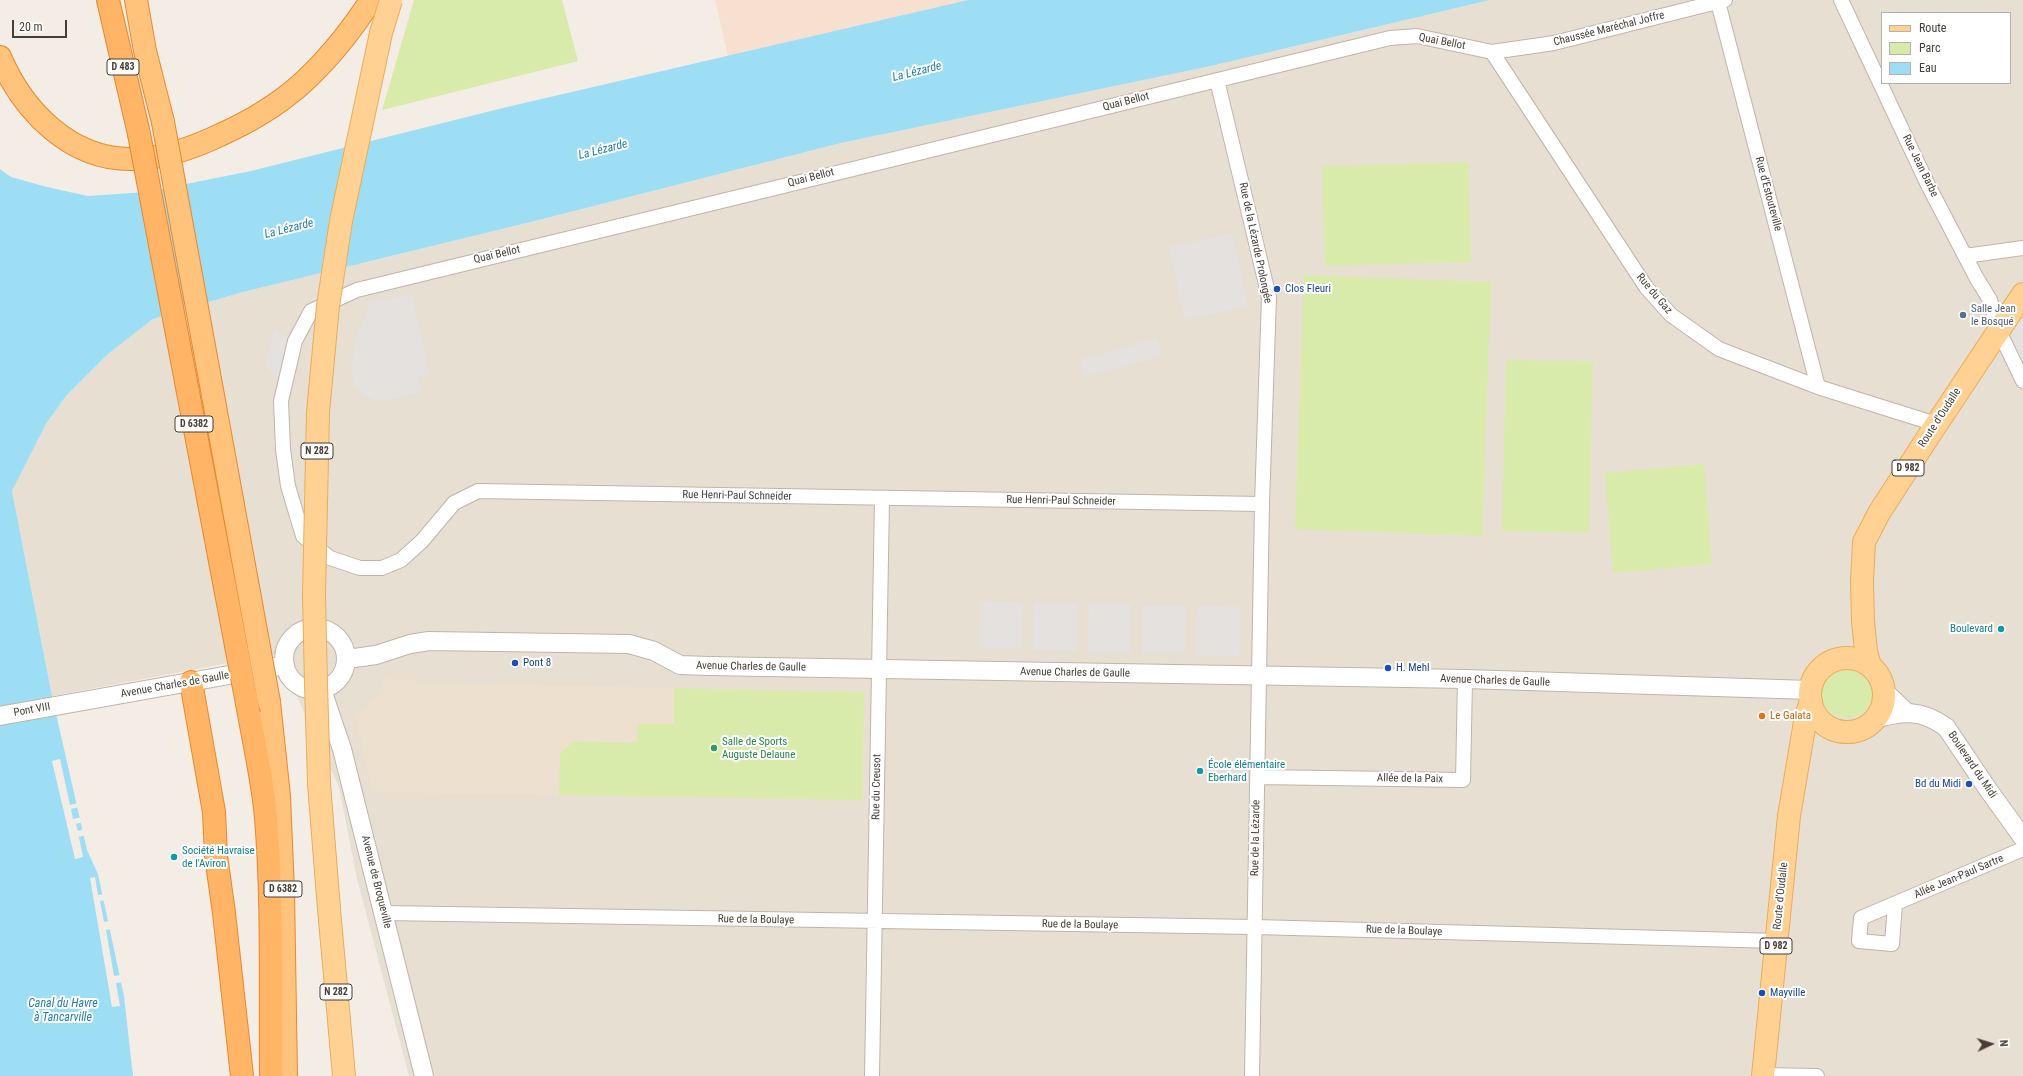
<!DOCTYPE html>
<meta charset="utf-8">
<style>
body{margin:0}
#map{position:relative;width:2023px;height:1076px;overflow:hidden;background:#f4ede6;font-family:"Roboto Condensed",sans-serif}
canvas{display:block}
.legend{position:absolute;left:1881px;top:12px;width:130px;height:72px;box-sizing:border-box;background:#fff;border:1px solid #b5b1ae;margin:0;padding:5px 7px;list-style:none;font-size:12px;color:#473d34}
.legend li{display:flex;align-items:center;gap:8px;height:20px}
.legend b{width:20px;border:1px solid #b5b1ae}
.north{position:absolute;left:1971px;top:1024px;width:40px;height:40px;-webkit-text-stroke:3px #fff;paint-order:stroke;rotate:86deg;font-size:11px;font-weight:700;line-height:16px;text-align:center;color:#473d34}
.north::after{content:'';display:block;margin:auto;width:14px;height:18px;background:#473d34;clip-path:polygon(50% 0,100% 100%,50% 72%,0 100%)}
.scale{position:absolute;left:12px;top:20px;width:55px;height:18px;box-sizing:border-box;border:2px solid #473d34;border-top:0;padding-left:5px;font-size:12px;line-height:14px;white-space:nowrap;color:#473d34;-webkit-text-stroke:3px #fff;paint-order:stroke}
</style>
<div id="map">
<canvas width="2023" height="1076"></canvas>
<ul class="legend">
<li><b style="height:5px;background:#ffd193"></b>Route</li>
<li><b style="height:11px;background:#d8ebab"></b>Parc</li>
<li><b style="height:11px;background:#9edef5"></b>Eau</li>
</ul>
<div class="north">N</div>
<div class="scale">20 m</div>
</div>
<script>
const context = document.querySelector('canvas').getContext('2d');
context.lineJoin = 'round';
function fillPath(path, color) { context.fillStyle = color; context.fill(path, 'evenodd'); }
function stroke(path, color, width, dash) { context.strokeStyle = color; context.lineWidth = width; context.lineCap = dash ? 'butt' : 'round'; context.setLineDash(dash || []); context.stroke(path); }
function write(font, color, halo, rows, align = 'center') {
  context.font = font + ' "Roboto Condensed",sans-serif'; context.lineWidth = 4; context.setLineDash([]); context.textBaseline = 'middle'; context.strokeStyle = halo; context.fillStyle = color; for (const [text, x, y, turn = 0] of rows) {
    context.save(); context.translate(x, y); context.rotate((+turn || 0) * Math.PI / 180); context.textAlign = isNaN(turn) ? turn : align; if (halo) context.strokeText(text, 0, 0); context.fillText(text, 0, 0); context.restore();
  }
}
const residential = new Path2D(`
 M 1490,0 L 2023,0 L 2023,1076 L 409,1076 L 357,879 L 339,787 L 277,654 L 52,696 L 12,491 L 46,424 L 66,396 L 108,354 L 153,319 L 239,293 L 535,221 L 841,143 L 1211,66 ZM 1882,13 L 2010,13 L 2010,83 L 1882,83 Z`);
const commercial = new Path2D(`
 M 715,0 L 968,0 L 728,56 Z`);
const education = new Path2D(`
 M 383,679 L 417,680 L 422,683 L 674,688 L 674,724 L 637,724 L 637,743 L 560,754 L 559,795 L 373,792 L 356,718 L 357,714 L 365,709 L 379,693 Z`);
const green = new Path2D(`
 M 414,0 L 562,0 L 578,61 L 382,110 Z
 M 1468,162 L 1471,262 L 1325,266 L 1322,166 Z
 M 1304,275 L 1491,282 L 1482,536 L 1295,529 Z
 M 1506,360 L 1593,361 L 1589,533 L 1502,531 Z
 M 1704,464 L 1712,564 L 1613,573 L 1605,473 Z
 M1821 692a26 26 0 1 1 52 0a26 26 0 1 1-52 0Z
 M 674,688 L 864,692 L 862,800 L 559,795 L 560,754 L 574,741 L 637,743 L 637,724 L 674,724 Z`);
const parking = new Path2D(`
 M 1232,233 L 1248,306 L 1185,320 L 1169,247 Z
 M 2023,294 L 2023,381 L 1999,331 Z
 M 412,295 L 429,375 L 418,377 L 421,392 L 386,401 L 373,400 L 361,392 L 354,385 L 351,368 L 357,335 L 369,308 L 368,302 Z
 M 275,326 L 294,346 L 284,388 L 265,365 Z
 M 1157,338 L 1162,356 L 1085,377 L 1080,360 Z
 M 980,601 L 1023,603 L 1021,649 L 979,648 Z
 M 1034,603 L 1077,603 L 1076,651 L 1033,650 Z
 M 1089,603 L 1131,604 L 1130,652 L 1088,651 Z
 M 1143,605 L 1186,606 L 1185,653 L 1142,653 Z
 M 1197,606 L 1240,607 L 1239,656 L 1196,655 Z`);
const water = new Path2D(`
 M 968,0 L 1490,0 L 1211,66 L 841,143 L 535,221 L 239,293 L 153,319 L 108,354 L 66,396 L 46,424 L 12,491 L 52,696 L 87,850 L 98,874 L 124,996 L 133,1076 L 0,1076 L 0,169 L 11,177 L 47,187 L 88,196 L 146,192 L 251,171 L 507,107 Z`);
const pier = new Path2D(`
 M 60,759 L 70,805 L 79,803 L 79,807 L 71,809 L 73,819 L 82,817 L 83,822 L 76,824 L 78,831 L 85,829 L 86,835 L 79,837 L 83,857 L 75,859 L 52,761 Z
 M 95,877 L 98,895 L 105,894 L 106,900 L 100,901 L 104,922 L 110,921 L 112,929 L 106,930 L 114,976 L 122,975 L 123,982 L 116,983 L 120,1006 L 112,1007 L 90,878 Z`);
const minor = new Path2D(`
 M 1841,0 L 1928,185 L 1976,277 L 1990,300 L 1999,331 L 2023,381
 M 1718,2 L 1818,387
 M 1492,52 L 1646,287 L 1671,315 L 1719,349 L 1818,387 L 1936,424
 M 1217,80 L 1269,297 L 1262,504 L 1252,1076
 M 1965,256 L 2023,248
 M 1262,504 L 478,491 L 454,503 L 422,541 L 401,560 L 382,568 L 360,568 L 330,558 L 303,536 L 288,486 L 283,449 L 281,401 L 295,341 L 311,311 L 357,290 L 1390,38 L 1417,36 L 1492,52 L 1554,43 L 1725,0
 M 1257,777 L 1463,780 L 1465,679
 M 1895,904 L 1892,944 L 1859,941 L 1861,918 L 2016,852 L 2023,849
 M 384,913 L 1255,927 L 1777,941
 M 1763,1075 L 1817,1076
 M 872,1076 L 882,499`);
const tertiary = new Path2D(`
 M284 659a31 31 0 1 1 62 0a31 31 0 1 1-62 0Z
 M 347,659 L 376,655 L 410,644 L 429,641 L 629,644 L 654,651 L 680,665 L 708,666 L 1465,679 L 1810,690
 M 322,690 L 342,749 L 424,1076
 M 1883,690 L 1906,712
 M 0,716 L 285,665
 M 1874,719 C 1903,711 1920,709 1946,727 L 1987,788 L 2023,838`);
const primary = new Path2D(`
 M1810 695a37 37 0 1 1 74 0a37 37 0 1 1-74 0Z
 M 1870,666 L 1866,651 L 1863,621 L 1862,581 L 1864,542 L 1879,513 L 1930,434 L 2023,294
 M 329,909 L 344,1076
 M 1763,1076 L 1789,816 L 1806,716 L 1811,701`);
const trunk = new Path2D(`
 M 136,0 L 145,51 L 163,122
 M 0,57 C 23,111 71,161 134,159 C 164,158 193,148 220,135 C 249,122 276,106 299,86 C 327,61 351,31 371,0
 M 269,702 L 279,796 L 283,891 L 286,1076`);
const motorway = new Path2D(`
 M 108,0 L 139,134
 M 191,682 L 214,812 L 216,856 L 224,913 L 242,1076
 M 249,714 C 255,748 263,783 266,818 C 273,904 270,990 271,1076`);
const primaryBridge = new Path2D(`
 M 329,909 L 319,784 L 316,684 L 314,595 L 318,412 L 328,306 L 341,221 L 381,33 L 391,0`);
const trunkBridge = new Path2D(`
 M 163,122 L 269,702`);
const motorwayBridge = new Path2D(`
 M 139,134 L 249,714`);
const markers = [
 [1277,289,4,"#1a4fb4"],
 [1963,315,4,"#5c6f8a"],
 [2001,629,4,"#0f9aa8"],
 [515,663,4,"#1a4fb4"],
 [1388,668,4,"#1a4fb4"],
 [1762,716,4,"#e8710a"],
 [714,748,4,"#2e9e5b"],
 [1200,771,4,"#0f9aa8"],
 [1969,784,4,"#1a4fb4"],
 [174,857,4,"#0f9aa8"],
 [1762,993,4,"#1a4fb4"]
];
const shields = [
 [123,67,32],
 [194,424,38],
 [317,451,32],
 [1908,468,32],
 [283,889,38],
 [1776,946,32],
 [336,992,32]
];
const shieldNames = [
 ["D 483",123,67],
 ["D 6382",194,424],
 ["N 282",317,451],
 ["D 982",1908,468],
 ["D 6382",283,889],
 ["D 982",1776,946],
 ["N 282",336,992]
];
const streetNames = [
 ["Chaussée Maréchal Joffre",1609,29,-14],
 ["Quai Bellot",1442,42,11],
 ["Quai Bellot",1126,102,-14],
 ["Rue Jean Barbe",1920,166,64],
 ["Quai Bellot",811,178,-14],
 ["Rue d'Estouteville",1768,194,75],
 ["Rue de la Lézarde Prolongée",1255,243,78],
 ["Quai Bellot",497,255,-13],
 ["Rue du Gaz",1654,294,50],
 ["Route d'Oudalle",1940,418,-57],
 ["Rue Henri-Paul Schneider",737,496,1],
 ["Rue Henri-Paul Schneider",1061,501,1],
 ["Avenue Charles de Gaulle",751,667,1],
 ["Avenue Charles de Gaulle",1075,673,1],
 ["Avenue Charles de Gaulle",1495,681,2],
 ["Avenue Charles de Gaulle",175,685,-10],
 ["Pont VIII",32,710,-10],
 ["Boulevard du Midi",1972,765,56],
 ["Allée de la Paix",1410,779,1],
 ["Rue du Creusot",877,787,-89],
 ["Rue de la Lézarde",1256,838,-89],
 ["Allée Jean-Paul Sartre",1959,877,-23],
 ["Avenue de Broqueville",376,882,76],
 ["Route d'Oudalle",1781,896,-84],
 ["Rue de la Boulaye",756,920,1],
 ["Rue de la Boulaye",1080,925,1],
 ["Rue de la Boulaye",1404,931,2]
];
const transitNames = [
 ["Clos Fleuri",1285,289],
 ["Pont 8",523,663],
 ["H. Mehl",1396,668],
 ["Bd du Midi",1961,784,"right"],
 ["Mayville",1770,993]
];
const serviceNames = [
 ["Salle Jean",1971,309],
 ["le Bosqué",1971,322]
];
const cultureNames = [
 ["Boulevard",1993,629,"right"],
 ["École élémentaire",1208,765],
 ["Eberhard",1208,778],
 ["Société Havraise",182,851],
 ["de l'Aviron",182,864]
];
const foodNames = [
 ["Le Galata",1770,716]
];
const leisureNames = [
 ["Salle de Sports",722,742],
 ["Auguste Delaune",722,755]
];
const waterNames = [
 ["La Lézarde",917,72,-14],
 ["La Lézarde",603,150,-14],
 ["La Lézarde",289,229,-14],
 ["Canal du Havre",63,1004],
 ["à Tancarville",63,1018]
];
fillPath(residential, '#e8dfd3');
fillPath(commercial, '#f7e0cf');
fillPath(education, '#eee0ce');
fillPath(green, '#d8ebab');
fillPath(parking, '#e4e1de');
fillPath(water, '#9edef5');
fillPath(pier, '#f4ede6');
stroke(minor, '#c0b4a7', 16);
stroke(tertiary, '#c0b4a7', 20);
stroke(primary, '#ebab5c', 24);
stroke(trunk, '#e8872c', 24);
stroke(motorway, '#e8872c', 24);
stroke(minor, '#fff', 14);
stroke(tertiary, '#fff', 18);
stroke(primary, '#ffd193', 22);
stroke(trunk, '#ffc37c', 22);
stroke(motorway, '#ffb565', 22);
stroke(primaryBridge, '#ebab5c', 24, []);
stroke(trunkBridge, '#e8872c', 24, []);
stroke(motorwayBridge, '#e8872c', 24, []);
stroke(primaryBridge, '#ffd193', 22);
stroke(trunkBridge, '#ffc37c', 22);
stroke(motorwayBridge, '#ffb565', 22);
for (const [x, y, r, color] of markers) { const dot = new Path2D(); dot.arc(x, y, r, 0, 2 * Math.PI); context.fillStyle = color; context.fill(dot); stroke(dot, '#fff', 1.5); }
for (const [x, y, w] of shields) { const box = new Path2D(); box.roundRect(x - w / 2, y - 8, w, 16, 3); context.fillStyle = '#fff'; context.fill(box); stroke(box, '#473d34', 1); }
write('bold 10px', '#473d34', null, shieldNames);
write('11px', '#473d34', '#fff', streetNames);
write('11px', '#164399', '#fff', transitNames, 'left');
write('11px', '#4e5e75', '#fff', serviceNames, 'left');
write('11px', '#0d838f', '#fff', cultureNames, 'left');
write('11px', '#c56008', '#fff', foodNames, 'left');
write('11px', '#27864d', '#fff', leisureNames, 'left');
write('italic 12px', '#237ea1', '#fff', waterNames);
</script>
